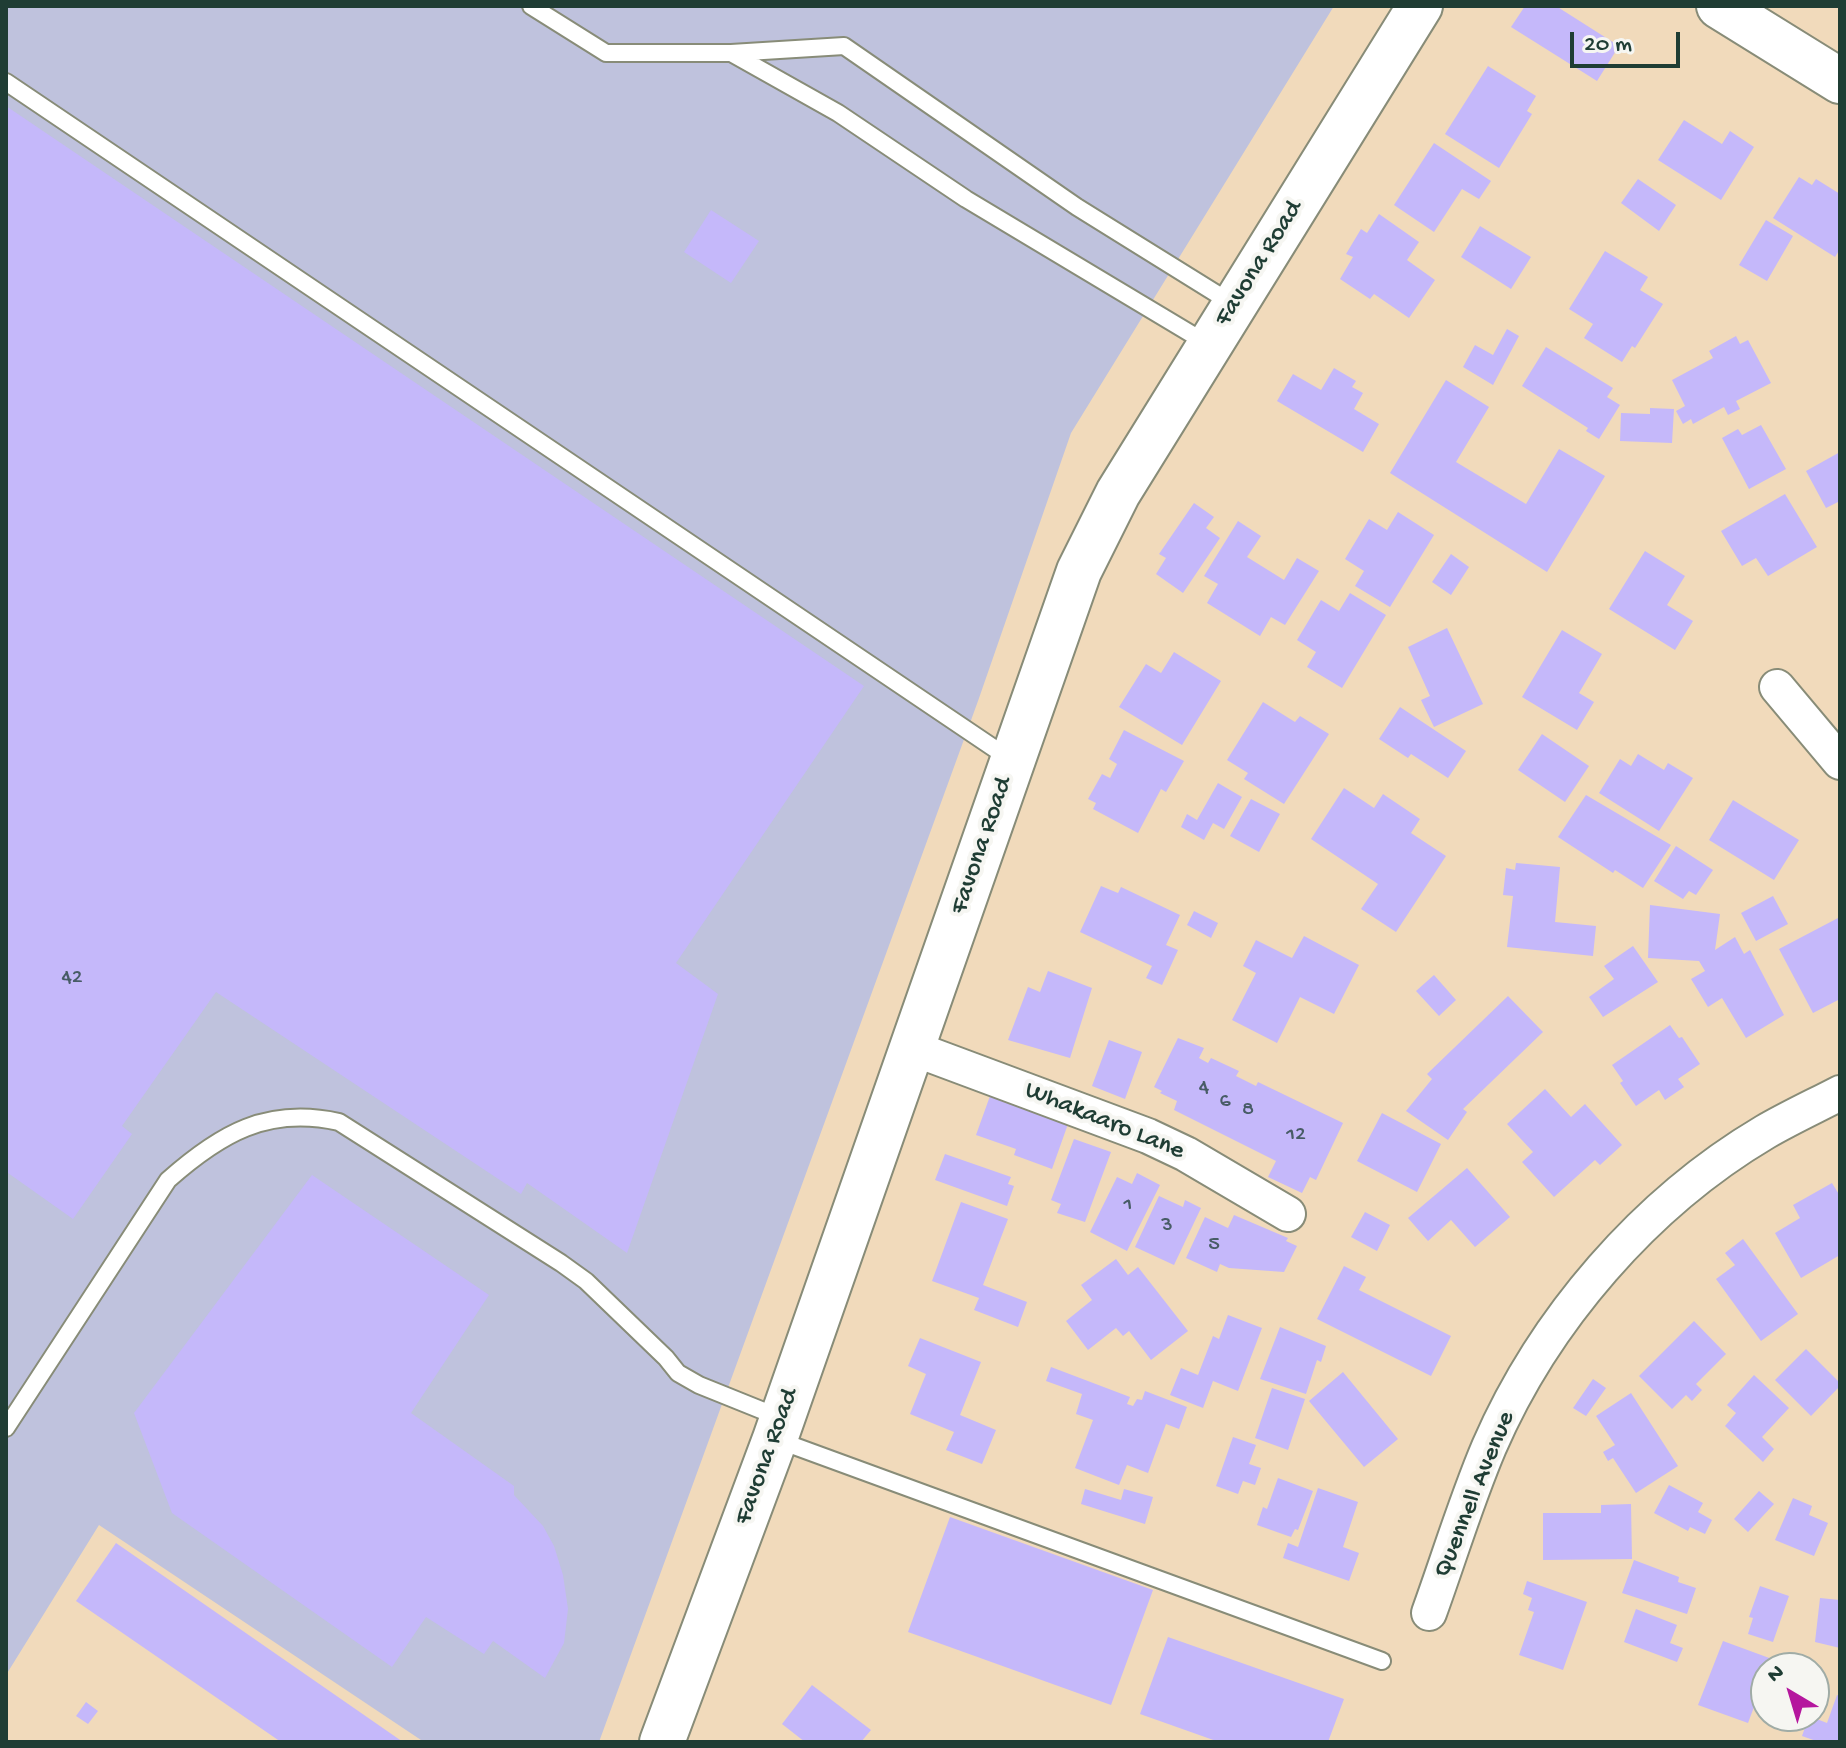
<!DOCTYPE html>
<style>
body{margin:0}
#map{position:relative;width:1846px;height:1748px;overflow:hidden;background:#f1dabb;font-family:"Gochi Hand",sans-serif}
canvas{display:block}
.frame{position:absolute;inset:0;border:8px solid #1f3d34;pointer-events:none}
.north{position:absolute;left:1750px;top:1652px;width:80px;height:80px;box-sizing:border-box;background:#f6f6f2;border:2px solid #a0aca6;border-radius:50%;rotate:322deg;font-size:22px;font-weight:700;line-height:32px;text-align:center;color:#1f3d34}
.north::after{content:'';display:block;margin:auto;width:28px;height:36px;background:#b5179e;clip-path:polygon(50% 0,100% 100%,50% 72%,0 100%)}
.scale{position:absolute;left:1570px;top:32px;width:110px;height:36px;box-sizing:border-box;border:4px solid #1f3d34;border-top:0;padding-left:10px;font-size:24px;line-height:28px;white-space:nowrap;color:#1f3d34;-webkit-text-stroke:6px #f6f6f2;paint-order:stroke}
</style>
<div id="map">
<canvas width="1846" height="1748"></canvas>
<div class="frame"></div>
<div class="north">N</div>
<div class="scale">20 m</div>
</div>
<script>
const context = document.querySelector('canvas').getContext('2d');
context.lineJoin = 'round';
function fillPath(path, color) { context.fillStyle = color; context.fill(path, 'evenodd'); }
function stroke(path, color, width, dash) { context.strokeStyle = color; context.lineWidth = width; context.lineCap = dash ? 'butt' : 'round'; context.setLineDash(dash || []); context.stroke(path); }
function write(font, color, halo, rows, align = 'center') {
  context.font = font + ' "Gochi Hand",sans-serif'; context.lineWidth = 8; context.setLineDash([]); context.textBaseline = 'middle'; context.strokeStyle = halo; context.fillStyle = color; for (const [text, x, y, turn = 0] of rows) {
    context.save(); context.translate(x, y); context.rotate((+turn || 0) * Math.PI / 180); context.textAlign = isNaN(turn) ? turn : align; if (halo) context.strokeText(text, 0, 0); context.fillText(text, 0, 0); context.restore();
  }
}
const industrial = new Path2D(`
 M 6,6 L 1334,6 L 1071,433 L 978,701 L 599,1742 L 424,1742 L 99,1525 L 6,1675 Z`);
const building = new Path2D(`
 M 1525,6 L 1556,6 L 1619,46 L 1597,81 L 1511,27 Z
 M 1488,66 L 1536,96 L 1527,111 L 1532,114 L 1499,168 L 1445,134 Z
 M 6,106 L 864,686 L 676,963 L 718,994 L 627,1253 L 527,1183 L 521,1194 L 216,992 L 122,1126 L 132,1134 L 73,1219 L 8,1173 L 6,1176 Z
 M 1684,120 L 1722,144 L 1730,131 L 1754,147 L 1721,200 L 1658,160 Z
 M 1434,143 L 1491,181 L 1479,199 L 1462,189 L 1434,232 L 1394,205 Z
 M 1799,177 L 1812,185 L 1816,179 L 1840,194 L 1840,249 L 1835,257 L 1773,218 Z
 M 1638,179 L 1676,205 L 1659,231 L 1621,203 Z
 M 711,210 L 759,241 L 731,283 L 684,252 Z
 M 1379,214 L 1419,242 L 1407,260 L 1435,280 L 1409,318 L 1374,294 L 1370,299 L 1340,279 L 1353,257 L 1346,254 L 1361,229 L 1367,233 Z
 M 1766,220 L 1793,236 L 1767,281 L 1739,265 Z
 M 1480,226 L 1531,257 L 1511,289 L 1461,257 Z
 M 1605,251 L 1648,277 L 1640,290 L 1663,304 L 1635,348 L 1632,346 L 1622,362 L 1584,338 L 1593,324 L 1569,309 Z
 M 1507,329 L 1519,336 L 1493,385 L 1463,367 L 1475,345 L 1493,355 Z
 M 1736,336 L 1740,344 L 1748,340 L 1771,383 L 1736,401 L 1740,409 L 1728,415 L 1724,407 L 1693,424 L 1691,419 L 1683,424 L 1676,411 L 1685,406 L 1672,380 L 1713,358 L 1709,351 Z
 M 1546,347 L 1613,388 L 1607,397 L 1620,405 L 1599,439 L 1586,431 L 1588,428 L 1522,386 Z
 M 1334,368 L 1356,381 L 1352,387 L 1363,393 L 1354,409 L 1379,424 L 1363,452 L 1277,401 L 1293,374 L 1321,390 Z
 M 1446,380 L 1489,407 L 1456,462 L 1526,504 L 1559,449 L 1605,476 L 1547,572 L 1390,473 Z
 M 1650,408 L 1674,409 L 1672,443 L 1620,441 L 1621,413 L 1650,414 Z
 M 1761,425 L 1786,469 L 1749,489 L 1722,438 L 1738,429 L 1742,435 Z
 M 1840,452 L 1840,501 L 1826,508 L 1806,471 Z
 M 1785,494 L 1817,547 L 1768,576 L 1756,558 L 1742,566 L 1721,531 Z
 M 1194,503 L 1214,517 L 1206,528 L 1220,538 L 1183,593 L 1156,574 L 1166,558 L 1159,554 Z
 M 1398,512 L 1434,535 L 1390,607 L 1355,586 L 1364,571 L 1345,559 L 1369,519 L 1387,530 Z
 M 1238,521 L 1261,536 L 1247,557 L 1284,580 L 1297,558 L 1319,571 L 1285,625 L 1271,617 L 1260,636 L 1207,603 L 1218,584 L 1204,576 Z
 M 1645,551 L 1685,576 L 1667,605 L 1693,621 L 1675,650 L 1609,609 Z
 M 1451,554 L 1469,567 L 1451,595 L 1432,582 Z
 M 1350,593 L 1386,615 L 1342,688 L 1307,667 L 1316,652 L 1297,640 L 1321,600 L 1339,611 Z
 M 1447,628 L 1483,704 L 1434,727 L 1421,700 L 1430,696 L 1408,647 Z
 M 1562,630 L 1602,654 L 1579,693 L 1594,702 L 1577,730 L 1522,697 Z
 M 1174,652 L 1221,681 L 1182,745 L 1119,707 L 1146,664 L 1161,673 Z
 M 1263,702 L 1295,722 L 1300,716 L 1329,734 L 1284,804 L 1244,779 L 1248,773 L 1227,760 Z
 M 1400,707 L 1466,751 L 1448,778 L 1411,754 L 1408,758 L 1379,739 Z
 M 1124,730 L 1184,761 L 1166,792 L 1161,789 L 1138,833 L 1093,809 L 1096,803 L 1088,799 L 1102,774 L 1110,778 L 1117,764 L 1109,759 Z
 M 1542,734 L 1589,766 L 1565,802 L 1518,770 Z
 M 1638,754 L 1664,770 L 1668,763 L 1693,778 L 1659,831 L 1599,793 L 1620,759 L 1631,766 Z
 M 1218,783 L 1242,797 L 1224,829 L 1213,823 L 1204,840 L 1181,827 L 1187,814 L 1197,820 Z
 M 1344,788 L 1374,808 L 1383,794 L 1420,819 L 1411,833 L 1446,856 L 1396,932 L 1361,909 L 1378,884 L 1311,839 Z
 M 1586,795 L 1671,845 L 1643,888 L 1615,870 L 1613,873 L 1558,837 Z
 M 1251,799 L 1280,814 L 1259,852 L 1230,836 Z
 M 1733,800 L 1799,840 L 1774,880 L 1709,840 Z
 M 1676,846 L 1713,870 L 1696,895 L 1689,891 L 1683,899 L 1654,881 Z
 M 1516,863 L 1560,867 L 1555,922 L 1596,926 L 1593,956 L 1507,947 L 1513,896 L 1503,895 L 1506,868 L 1515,870 Z
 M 1101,886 L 1118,893 L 1121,887 L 1180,915 L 1166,945 L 1178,950 L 1162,985 L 1146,978 L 1152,966 L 1080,932 Z
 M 1773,896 L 1788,924 L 1756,941 L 1741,913 Z
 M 1650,905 L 1720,914 L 1715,950 L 1735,937 L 1744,954 L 1750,950 L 1784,1015 L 1746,1038 L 1722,998 L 1708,1007 L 1691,979 L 1705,971 L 1699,961 L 1648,958 Z
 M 1194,911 L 1218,923 L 1211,938 L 1187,925 Z
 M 1838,918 L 1840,923 L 1840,999 L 1813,1013 L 1779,949 Z
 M 1304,936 L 1359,965 L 1334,1014 L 1300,997 L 1277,1043 L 1232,1020 L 1256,973 L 1243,966 L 1256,940 L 1292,958 Z
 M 1633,946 L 1658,982 L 1603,1017 L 1589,997 L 1614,979 L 1604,966 Z
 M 1048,971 L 1092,988 L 1070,1058 L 1008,1040 L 1028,987 L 1040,992 Z
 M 1434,975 L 1456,1000 L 1439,1016 L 1416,991 Z
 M 1508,996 L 1543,1032 L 1463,1109 L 1467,1112 L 1448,1140 L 1406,1111 L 1432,1079 L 1427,1074 Z
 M 1670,1025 L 1679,1038 L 1682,1037 L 1700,1064 L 1678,1079 L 1684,1087 L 1665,1100 L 1659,1090 L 1636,1106 L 1620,1083 L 1623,1081 L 1612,1065 Z
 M 1178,1038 L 1204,1048 L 1199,1058 L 1208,1063 L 1211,1058 L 1239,1071 L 1236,1076 L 1256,1086 L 1258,1082 L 1343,1123 L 1316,1180 L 1310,1177 L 1302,1193 L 1268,1177 L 1276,1161 L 1174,1110 L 1177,1101 L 1160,1093 L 1162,1091 L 1154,1087 Z
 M 1109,1040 L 1142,1052 L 1125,1099 L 1092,1086 Z
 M 1545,1089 L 1571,1117 L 1585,1104 L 1622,1145 L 1600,1165 L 1595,1160 L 1554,1197 L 1522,1162 L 1533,1152 L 1507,1124 Z
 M 990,1096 L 1068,1124 L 1052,1169 L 1014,1155 L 1016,1149 L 976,1135 Z
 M 1382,1113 L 1441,1144 L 1417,1192 L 1357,1161 Z
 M 1074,1139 L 1111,1152 L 1085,1222 L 1057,1213 L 1061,1204 L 1051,1200 Z
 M 945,1154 L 1011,1177 L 1008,1184 L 1014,1186 L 1007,1206 L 935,1180 Z
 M 1467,1168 L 1510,1217 L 1475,1247 L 1451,1220 L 1428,1241 L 1408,1218 Z
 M 1137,1173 L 1160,1185 L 1127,1251 L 1090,1232 L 1117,1177 L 1132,1184 Z
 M 312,1175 L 489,1295 L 411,1413 L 514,1486 L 514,1495 L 543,1526 L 554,1546 L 563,1575 L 568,1609 L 564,1643 L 545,1678 L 493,1641 L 484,1654 L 426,1617 L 392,1667 L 172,1513 L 134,1413 Z
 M 1832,1183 L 1840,1196 L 1840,1255 L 1801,1278 L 1775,1233 L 1800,1218 L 1793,1205 Z
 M 1159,1196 L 1183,1207 L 1185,1200 L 1201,1208 L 1174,1265 L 1135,1247 Z
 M 961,1202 L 1008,1219 L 983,1285 L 1027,1302 L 1018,1327 L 974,1310 L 979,1298 L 932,1281 Z
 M 1365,1212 L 1390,1225 L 1377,1251 L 1351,1237 Z
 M 1234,1215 L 1288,1238 L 1286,1241 L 1297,1246 L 1284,1272 L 1229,1268 L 1220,1264 L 1217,1272 L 1186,1258 L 1205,1217 L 1228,1228 Z
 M 1743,1239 L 1798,1314 L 1761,1341 L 1716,1279 L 1735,1265 L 1725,1253 Z
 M 1116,1259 L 1128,1275 L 1138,1267 L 1188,1331 L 1151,1360 L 1129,1331 L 1123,1336 L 1116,1328 L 1088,1350 L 1066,1321 L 1092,1300 L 1081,1285 Z
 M 1344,1266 L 1366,1277 L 1359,1290 L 1451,1336 L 1431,1376 L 1317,1319 Z
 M 1228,1315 L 1262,1328 L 1238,1391 L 1213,1381 L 1203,1408 L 1170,1395 L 1181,1368 L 1198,1375 L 1213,1336 L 1219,1339 Z
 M 1694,1321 L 1726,1354 L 1696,1384 L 1702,1390 L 1692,1401 L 1686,1395 L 1672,1409 L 1639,1376 Z
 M 1280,1327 L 1326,1346 L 1321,1362 L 1317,1360 L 1306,1394 L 1260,1379 Z
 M 920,1338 L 981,1362 L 960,1415 L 996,1430 L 982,1464 L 946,1450 L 954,1432 L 910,1414 L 926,1374 L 908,1366 Z
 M 1806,1349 L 1840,1383 L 1840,1386 L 1811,1416 L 1775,1380 Z
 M 1051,1367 L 1130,1397 L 1127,1404 L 1133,1406 L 1137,1399 L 1142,1400 L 1145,1391 L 1187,1407 L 1179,1429 L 1166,1424 L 1148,1473 L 1127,1465 L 1119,1485 L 1075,1468 L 1093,1420 L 1076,1414 L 1082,1394 L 1046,1381 Z
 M 1343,1372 L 1398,1439 L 1364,1467 L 1309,1401 Z
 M 1754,1375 L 1789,1408 L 1762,1437 L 1774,1449 L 1763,1462 L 1725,1426 L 1736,1413 L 1727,1405 Z
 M 1593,1379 L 1606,1388 L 1586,1416 L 1573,1408 Z
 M 1272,1388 L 1305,1399 L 1288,1450 L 1255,1438 Z
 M 1631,1393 L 1678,1466 L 1636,1493 L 1613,1458 L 1608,1461 L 1603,1452 L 1615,1445 L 1596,1416 Z
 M 1233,1437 L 1256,1445 L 1249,1464 L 1261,1468 L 1255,1485 L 1243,1481 L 1238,1494 L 1216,1486 Z
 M 1278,1478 L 1313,1491 L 1298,1530 L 1295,1529 L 1291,1537 L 1257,1525 L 1263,1507 L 1267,1509 Z
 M 1669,1485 L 1703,1503 L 1698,1512 L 1712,1520 L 1705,1534 L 1690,1527 L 1688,1531 L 1654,1513 Z
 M 1318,1488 L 1358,1502 L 1343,1547 L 1359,1553 L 1349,1581 L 1283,1558 L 1288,1543 L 1298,1547 Z
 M 1085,1489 L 1121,1500 L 1124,1489 L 1153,1497 L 1145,1524 L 1081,1504 Z
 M 1759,1491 L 1774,1504 L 1748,1532 L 1734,1519 Z
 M 1793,1498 L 1812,1506 L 1809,1515 L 1828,1523 L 1814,1556 L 1775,1540 Z
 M 1631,1504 L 1632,1559 L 1543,1560 L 1543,1513 L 1601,1513 L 1601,1505 Z
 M 950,1517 L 1153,1590 L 1111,1705 L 908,1632 Z
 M 116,1543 L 403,1742 L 281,1742 L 76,1601 Z
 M 1634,1560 L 1679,1577 L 1678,1582 L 1696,1588 L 1687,1614 L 1622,1593 Z
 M 1527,1581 L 1587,1602 L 1563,1670 L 1519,1655 L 1534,1612 L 1528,1610 L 1532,1598 L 1523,1594 Z
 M 1760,1586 L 1789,1596 L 1773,1642 L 1748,1634 L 1753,1618 L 1749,1617 Z
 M 1820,1598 L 1840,1600 L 1840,1648 L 1815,1642 Z
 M 1636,1609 L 1677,1625 L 1670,1643 L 1683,1648 L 1677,1662 L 1624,1642 Z
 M 1168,1637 L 1344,1699 L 1328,1742 L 1219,1742 L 1140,1714 Z
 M 1723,1641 L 1772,1659 L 1769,1668 L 1766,1668 L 1766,1675 L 1748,1723 L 1698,1705 Z
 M 812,1685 L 871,1730 L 861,1742 L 805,1742 L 782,1724 Z
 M 1837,1695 L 1840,1696 L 1840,1742 L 1819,1742 L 1802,1736 L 1809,1716 L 1827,1723 Z
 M 86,1702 L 98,1711 L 88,1724 L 76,1716 Z`);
const lane = new Path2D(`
 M 531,6 L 606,53 L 731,53 L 844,46 L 1077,207 L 1233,304
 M 733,54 L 838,113 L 966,199 L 1208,344
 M 6,82 L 1010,759
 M 6,1428 L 168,1180 C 220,1134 267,1106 339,1122 L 561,1263 L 586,1281 L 666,1358 L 678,1373 L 699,1385 L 781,1418
 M 775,1439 L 1382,1661`);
const street = new Path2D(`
 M 1777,687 L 1840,762
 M 912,1048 L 1148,1136 L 1186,1154 L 1288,1214
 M 1429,1613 C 1449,1558 1466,1501 1489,1447 C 1544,1320 1645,1203 1765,1132 C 1789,1118 1815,1106 1840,1093`);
const secondary = new Path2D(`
 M 1719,6 L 1840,81
 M 662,1742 L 775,1439 L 1079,571 L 1118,493 L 1420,6`);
const numberNames = [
 ["42",72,979],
 ["4",1204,1089],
 ["6",1225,1103],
 ["8",1248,1111],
 ["12",1296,1136],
 ["1",1128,1206],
 ["3",1167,1227],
 ["5",1214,1246]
];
const streetNames = [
 ["Favona Road",1260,264,-58],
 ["Favona Road",983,846,-71],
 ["Whakaaro Lane",1104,1122,22],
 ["Favona Road",768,1457,-70],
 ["Quennell Avenue",1476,1495,-68]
];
fillPath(industrial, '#bfc2dd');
fillPath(building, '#c5b8fa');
stroke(lane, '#888c78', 20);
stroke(street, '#888c78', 38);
stroke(secondary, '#888c78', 48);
stroke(lane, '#fff', 16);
stroke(street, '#fff', 34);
stroke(secondary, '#fff', 44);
write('22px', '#485c66', null, numberNames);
write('26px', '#1f3d34', '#f6f6f2', streetNames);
</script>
